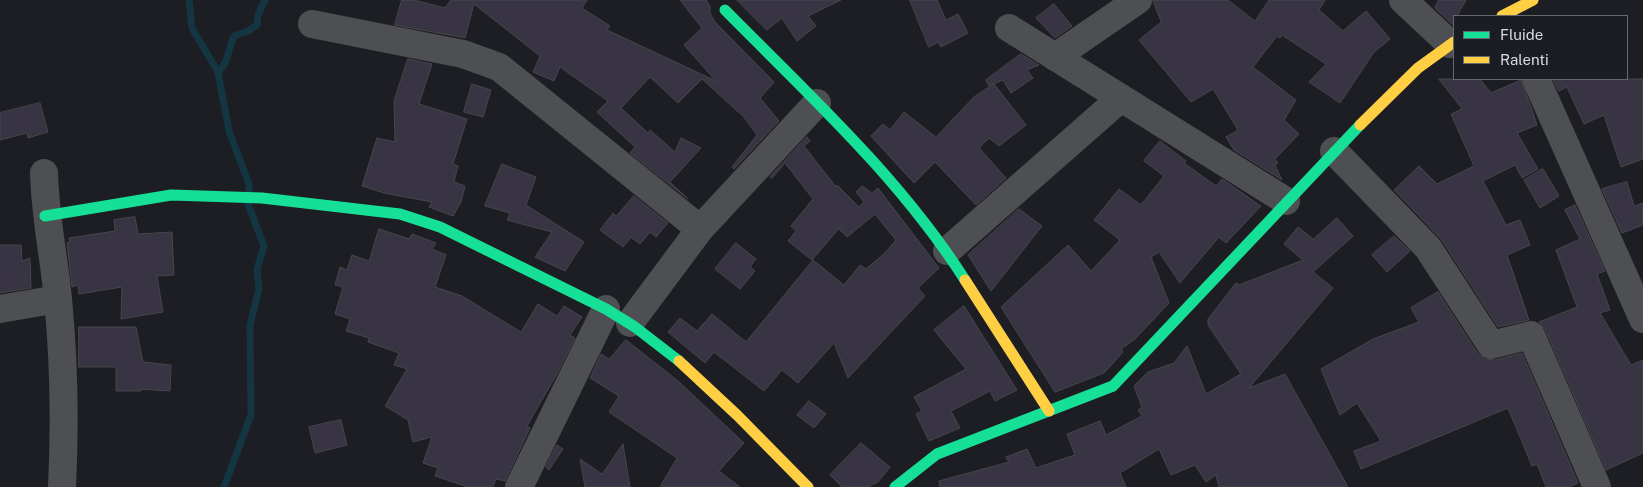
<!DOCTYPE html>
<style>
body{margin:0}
#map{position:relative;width:1643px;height:487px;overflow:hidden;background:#1d1e23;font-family:"Public Sans",sans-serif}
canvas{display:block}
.legend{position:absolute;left:1453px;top:15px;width:175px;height:65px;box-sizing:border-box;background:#1b1d25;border:1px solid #66686f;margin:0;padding:6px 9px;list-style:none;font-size:15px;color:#d7d9df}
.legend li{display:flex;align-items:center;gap:10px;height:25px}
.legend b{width:25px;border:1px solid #66686f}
</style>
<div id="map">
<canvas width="1643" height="487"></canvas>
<ul class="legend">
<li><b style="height:6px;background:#16e098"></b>Fluide</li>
<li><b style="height:6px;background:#ffcf43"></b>Ralenti</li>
</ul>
</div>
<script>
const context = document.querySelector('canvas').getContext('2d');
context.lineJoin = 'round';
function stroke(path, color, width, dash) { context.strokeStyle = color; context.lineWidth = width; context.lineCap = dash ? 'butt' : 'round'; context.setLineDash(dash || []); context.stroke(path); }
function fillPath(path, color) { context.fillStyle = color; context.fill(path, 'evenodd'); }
const stream = new Path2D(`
 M 189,0 L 192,28 L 218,72 L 229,131 L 249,184 L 249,193
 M 218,72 C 229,63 228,48 234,36 L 248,31 L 257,25 L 258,15 L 265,0
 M 224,487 L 251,415 L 250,325 L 259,289 L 257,269 L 264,246 L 248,204`);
const building = new Path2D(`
 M 402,0 L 414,0 L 445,8 L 451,0 L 587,0 L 582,8 L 610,26 L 607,30 L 716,81 L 684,45 L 702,28 L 680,0 L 706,0 L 710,6 L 710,13 L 714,21 L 774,82 L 760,98 L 779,121 L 734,169 L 732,167 L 757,135 L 744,117 L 702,79 L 678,103 L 650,77 L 621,108 L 648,133 L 650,130 L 675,152 L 681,138 L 701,148 L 670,182 L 688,199 L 630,153 L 635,147 L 597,112 L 608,101 L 560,67 L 554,81 L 533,72 L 540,56 L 474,4 L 465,38 L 395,25 Z
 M 737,0 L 841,0 L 808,16 L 816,26 L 797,41 L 782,18 L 767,30 Z
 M 910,0 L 937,0 L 946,20 L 958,14 L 968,33 L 941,47 L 938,42 L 929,47 Z
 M 1153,0 L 1228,0 L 1255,21 L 1269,0 L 1325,0 L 1319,10 L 1343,31 L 1366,11 L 1390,39 L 1374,52 L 1340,103 L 1309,82 L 1326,64 L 1282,35 L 1280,38 L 1277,36 L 1253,67 L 1296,100 L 1284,120 L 1299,134 L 1275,159 L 1278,163 L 1275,165 L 1282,180 L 1234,150 L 1226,137 L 1238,130 L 1213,89 L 1191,102 L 1139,40 L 1161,22 Z
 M 1439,0 L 1466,0 L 1457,16 L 1454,16 L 1453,25 L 1435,8 Z
 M 1054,4 L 1072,26 L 1055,38 L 1036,18 Z
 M 1021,54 L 1039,65 L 1027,70 L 1033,78 L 1011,93 L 1003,80 L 989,86 L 986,80 Z
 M 408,59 L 432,64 L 419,104 L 467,119 L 453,164 L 458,166 L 454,182 L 465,186 L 461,202 L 453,216 L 429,207 L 432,202 L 384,193 L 362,186 L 377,138 L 395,142 L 394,101 Z
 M 1439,79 L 1480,79 L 1491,93 L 1521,80 L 1531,107 L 1537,125 L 1517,133 L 1538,169 L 1522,178 L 1515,165 L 1483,181 L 1506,225 L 1520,220 L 1530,245 L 1507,255 L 1529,320 L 1498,327 L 1441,239 L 1394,190 L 1419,166 L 1437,184 L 1474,166 L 1451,114 L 1462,109 Z
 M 1553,79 L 1643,79 L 1643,159 L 1621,167 L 1604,115 L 1584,124 L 1567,87 L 1559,91 Z
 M 472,84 L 491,90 L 483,117 L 464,112 Z
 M 994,84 L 1026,125 L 999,146 L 989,138 L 979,148 L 1006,178 L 976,205 L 935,162 L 914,183 L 871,136 L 883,124 L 890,130 L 904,112 L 936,137 L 974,97 Z
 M 40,103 L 48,132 L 28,138 L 27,133 L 0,140 L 0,113 Z
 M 807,137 L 810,141 L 804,146 L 836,187 L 837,185 L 859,207 L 864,202 L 856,192 L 862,186 L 872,193 L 878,188 L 939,268 L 918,288 L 925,296 L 848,378 L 834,343 L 798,383 L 782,370 L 764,391 L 714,352 L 705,363 L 668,332 L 680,318 L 697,331 L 712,314 L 746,342 L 813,260 L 844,285 L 860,265 L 866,269 L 885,253 L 896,240 L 875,214 L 847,237 L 839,229 L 841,226 L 812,260 L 788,241 L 796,231 L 791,226 L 813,199 L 785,163 L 772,178 L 770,177 Z
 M 1160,141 L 1186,161 L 1184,163 L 1216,186 L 1222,179 L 1261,206 L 1226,243 L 1219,237 L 1180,283 L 1159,252 L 1151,257 L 1169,303 L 1135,339 L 1121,349 L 1123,352 L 1104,373 L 1055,392 L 1001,307 L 1068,245 L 1091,271 L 1120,240 L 1094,220 L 1119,189 L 1141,205 L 1164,176 L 1144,161 Z
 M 502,164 L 536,177 L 526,205 L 584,242 L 565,271 L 535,257 L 552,232 L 507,220 L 510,213 L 485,206 Z
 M 1543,169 L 1559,196 L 1540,208 L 1524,180 Z
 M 1627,182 L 1634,206 L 1643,203 L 1643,225 L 1622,233 L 1602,189 Z
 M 634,196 L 668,223 L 656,237 L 650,232 L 640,244 L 631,237 L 623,247 L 600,230 L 613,213 L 616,216 Z
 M 1575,205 L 1605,271 L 1597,274 L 1610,310 L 1600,313 L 1631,365 L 1643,360 L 1643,453 L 1606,470 L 1545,329 L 1539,322 L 1577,307 L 1556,250 L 1580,239 L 1565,210 Z
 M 1019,209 L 1042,226 L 991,291 L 968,255 Z
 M 135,217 L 138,234 L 172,232 L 174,275 L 157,276 L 163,312 L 121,319 L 122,287 L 79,294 L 78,285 L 72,287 L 67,243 L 70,242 L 69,238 L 115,231 L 114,220 Z
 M 1337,218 L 1353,236 L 1313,272 L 1333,288 L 1249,388 L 1285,374 L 1348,487 L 1219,487 L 1216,475 L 1206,482 L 1195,465 L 1171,475 L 1159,449 L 1120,473 L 1126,487 L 940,487 L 939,481 L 1009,462 L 1006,457 L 1027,449 L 1036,468 L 1075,455 L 1067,434 L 1100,421 L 1106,435 L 1142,416 L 1138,410 L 1142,407 L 1134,386 L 1148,372 L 1174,363 L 1187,346 L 1206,394 L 1241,374 L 1208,325 L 1208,319 L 1236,283 L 1239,285 L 1303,260 L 1284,244 L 1298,227 L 1313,239 Z
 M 379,229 L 409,239 L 412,234 L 436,243 L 432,249 L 446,255 L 435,287 L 462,296 L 521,332 L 538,304 L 557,316 L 564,306 L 582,317 L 570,335 L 575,338 L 558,372 L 527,426 L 530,428 L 505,481 L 496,479 L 493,487 L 468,487 L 435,476 L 438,468 L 423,463 L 432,437 L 413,442 L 408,420 L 385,406 L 407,369 L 394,365 L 399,353 L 368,342 L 369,338 L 346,331 L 350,319 L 335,314 L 343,287 L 335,285 L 340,267 L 347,270 L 352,255 L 369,261 Z
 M 1394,236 L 1410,251 L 1387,272 L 1372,255 Z
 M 736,243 L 756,259 L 750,267 L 755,271 L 740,289 L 715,269 Z
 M 0,245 L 21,245 L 22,261 L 30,258 L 31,288 L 0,293 Z
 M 1438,292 L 1478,354 L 1485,359 L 1495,360 L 1522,353 L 1578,483 L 1569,487 L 1546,487 L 1537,464 L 1532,466 L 1508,408 L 1361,469 L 1354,451 L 1381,441 L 1357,403 L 1340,415 L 1321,369 L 1373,339 L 1419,322 L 1411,308 Z
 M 964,306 L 1017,390 L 995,401 L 990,391 L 951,411 L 960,428 L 929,441 L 916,414 L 922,411 L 914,397 L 966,369 L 934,330 Z
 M 79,327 L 136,327 L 143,362 L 171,365 L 170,391 L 141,389 L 141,391 L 116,391 L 116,367 L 79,367 Z
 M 626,340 L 678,381 L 744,443 L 719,471 L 740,487 L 660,487 L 677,458 L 609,412 L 619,396 L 590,378 L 601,354 L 609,359 Z
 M 809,401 L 826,414 L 814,428 L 797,415 Z
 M 341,420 L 347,445 L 315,453 L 309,427 Z
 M 861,443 L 890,467 L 878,482 L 868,487 L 842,487 L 830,475 Z
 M 623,444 L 630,487 L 585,487 L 580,459 L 602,474 Z
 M 557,445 L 563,449 L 549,470 L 546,467 Z`);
const street = new Path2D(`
 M 1403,0 L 1450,44
 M 312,24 L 463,54 L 499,67 L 700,229
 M 1009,28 L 1286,201
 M 1055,57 L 1138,0
 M 1536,79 L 1643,319
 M 1334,151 L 1428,248 L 1491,345 L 1531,335 L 1597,487
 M 44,173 C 45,216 54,257 58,299 C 64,361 65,425 62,487
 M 947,251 L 1121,98
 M 0,309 L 58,299
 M 630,323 L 700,229 L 817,103
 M 519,487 L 606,309`);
const fast = new Path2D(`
 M 725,10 C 810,96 900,178 965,280
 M 45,216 L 171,195 L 262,198 L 400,214 L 440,227 L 606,309 L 635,327 L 679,361
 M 895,487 L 937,454 L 1113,386 L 1360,125`);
const slow = new Path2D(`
 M 1502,16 L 1533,0
 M 1360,125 L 1418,68 L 1454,42
 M 965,280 L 1049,411
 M 679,361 L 737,415 L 808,487`);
stroke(stream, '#143542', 7);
fillPath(building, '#383443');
stroke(building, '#46464b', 1);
stroke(street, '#4e4f52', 28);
stroke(fast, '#16e098', 11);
stroke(slow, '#ffcf43', 11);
</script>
